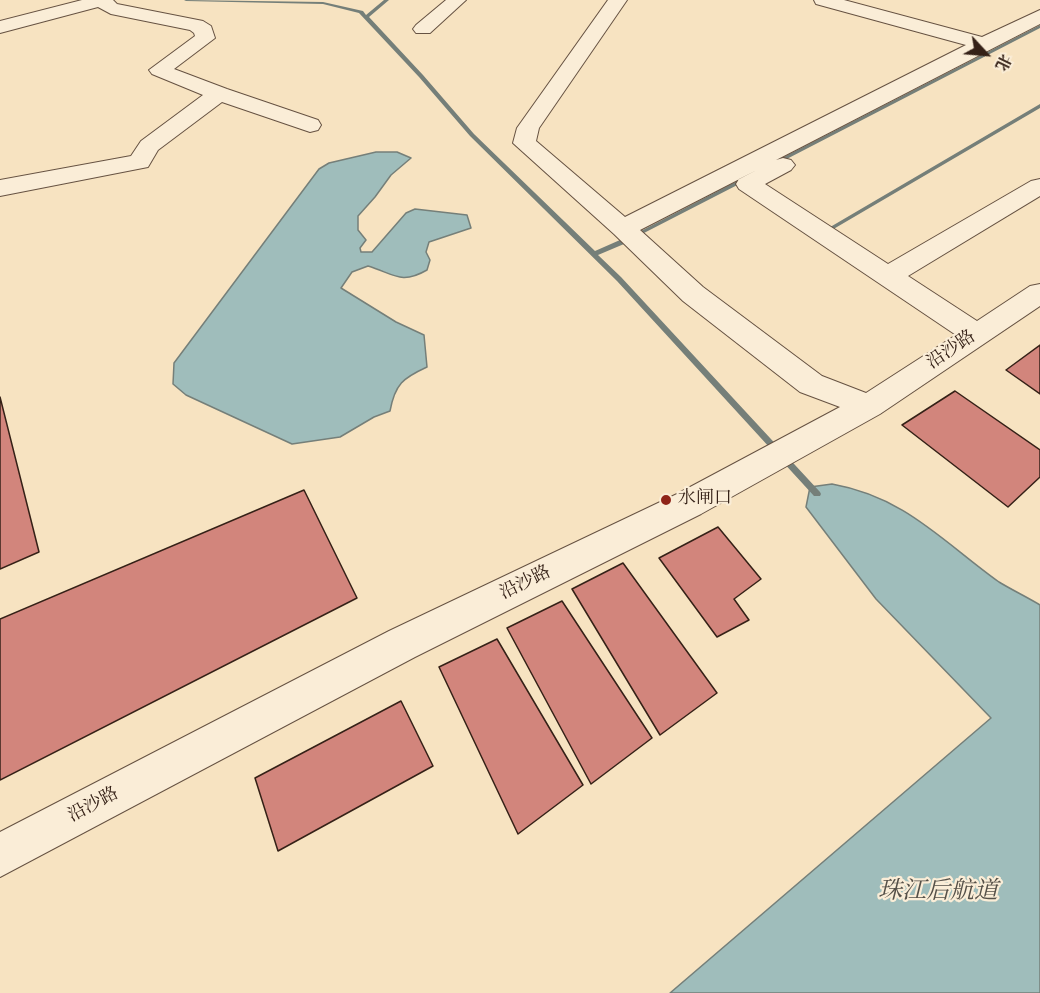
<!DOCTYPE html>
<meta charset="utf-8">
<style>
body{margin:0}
#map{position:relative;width:1040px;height:993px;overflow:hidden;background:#f7e3c1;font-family:Vollkorn,"Noto Serif SC",serif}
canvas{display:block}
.north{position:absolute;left:956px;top:24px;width:60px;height:60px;-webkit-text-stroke:4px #faedd7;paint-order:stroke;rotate:116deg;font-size:16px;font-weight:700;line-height:24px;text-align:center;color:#352117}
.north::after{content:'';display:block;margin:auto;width:21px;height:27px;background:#352117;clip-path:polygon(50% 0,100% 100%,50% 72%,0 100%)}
</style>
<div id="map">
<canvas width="1040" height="993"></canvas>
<div class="north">北</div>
</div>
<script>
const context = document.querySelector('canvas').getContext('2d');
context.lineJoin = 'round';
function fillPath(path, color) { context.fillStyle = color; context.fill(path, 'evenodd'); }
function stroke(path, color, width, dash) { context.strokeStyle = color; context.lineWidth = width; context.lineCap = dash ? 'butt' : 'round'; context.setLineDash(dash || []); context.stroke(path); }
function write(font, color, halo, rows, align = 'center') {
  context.font = font + ' Vollkorn,"Noto Serif SC",serif'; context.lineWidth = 4.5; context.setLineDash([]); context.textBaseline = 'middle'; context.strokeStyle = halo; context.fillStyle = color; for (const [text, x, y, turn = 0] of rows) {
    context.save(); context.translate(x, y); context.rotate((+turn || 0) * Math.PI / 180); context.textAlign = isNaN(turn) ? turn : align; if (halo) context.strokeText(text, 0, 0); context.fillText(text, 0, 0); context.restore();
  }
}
const water = new Path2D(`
 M 376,152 L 397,152 L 411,158 L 391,175 L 375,197 L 358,216 L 358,230 L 366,240 L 360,248 L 361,252 L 372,252 L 406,213 L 415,209 L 467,215 L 471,228 L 429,242 L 426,252 L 430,260 L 427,270 C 401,285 394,274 368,266 L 352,272 L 341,288 L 396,322 L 424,335 L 427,367 C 403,378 395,384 390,411 L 374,417 L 340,437 L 292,444 L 186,395 L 173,384 L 174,363 L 319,169 L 329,163 Z
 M 832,484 C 905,497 942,541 999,582 C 1012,590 1027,597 1040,605 L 1040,993 L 670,993 L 991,718 L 876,599 L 806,507 L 810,487 Z`);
const stream = new Path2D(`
 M 184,0 L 323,2 L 363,11 L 366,15 L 384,0 L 389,0 L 369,17 L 423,75 L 474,134 L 595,251 L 620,240 L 624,240 L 624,244 L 598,255 L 621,277 L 820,492 L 821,494 L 820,496 L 814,496 L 617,281 L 470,136 L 419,77 L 359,13 L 323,4 L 186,1 Z
 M 1040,25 L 1040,28 L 779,163 L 774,162 Z
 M 1040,104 L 1040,108 L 825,234 L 823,235 L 820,233 Z
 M 747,176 L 750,178 L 749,179 L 642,234 L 638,234 L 637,233 Z`);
const building = new Path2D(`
 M 1040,345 L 1040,394 L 1006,370 Z
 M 955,391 L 1040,450 L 1040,477 L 1008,507 L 902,425 Z
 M 0,397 L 39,552 L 0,569 Z
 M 304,490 L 357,598 L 0,780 L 0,619 Z
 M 718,527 L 761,579 L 734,599 L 749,620 L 717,637 L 659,558 Z
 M 623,563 L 717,693 L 660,735 L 572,589 Z
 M 562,601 L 652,738 L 591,784 L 507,628 Z
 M 497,639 L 583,785 L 518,834 L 439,667 Z
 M 401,701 L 433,766 L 278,851 L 255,778 Z`);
const minor = new Path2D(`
 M 82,0 L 113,0 L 117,4 L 203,21 L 211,26 L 215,38 L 174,69 L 227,89 L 318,120 L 321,125 L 318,130 L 310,132 L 222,102 L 158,150 L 148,167 L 0,196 L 0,180 L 131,156 L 141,141 L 203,95 L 152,74 L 149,70 L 195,36 L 194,33 L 190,30 L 111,14 L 98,7 L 0,33 L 0,21 Z
 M 446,0 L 466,0 L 430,33 L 416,33 L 413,29 L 416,25 Z
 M 608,0 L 627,0 L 539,128 L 536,141 L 625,217 L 966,45 L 816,4 L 814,0 L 844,0 L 982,37 L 1040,10 L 1040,24 L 776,160 L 783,158 L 791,160 L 795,165 L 791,170 L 765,184 L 888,264 L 1031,181 L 1040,179 L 1040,196 L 908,276 L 977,321 L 1030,286 L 1040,284 L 1040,306 L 880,414 L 701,514 L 415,657 L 0,877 L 0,832 L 389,631 L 677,494 L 840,407 L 800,392 L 683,301 L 614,234 L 513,143 L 517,128 ZM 757,170 L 739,179 L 736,184 L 739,189 L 956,335 L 866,393 L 822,376 L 703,287 L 640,230 Z`);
const markers = [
 [666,500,6,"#8f2418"]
];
const streetNames = [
 ["沿沙路",952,351,-34],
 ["沿沙路",526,584,-26],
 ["沿沙路",94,806,-28]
];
const poiNames = [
 ["水闸口",678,500]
];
const nearWaternames = [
 ["珠江后航道",938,894]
];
fillPath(water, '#9fbdbb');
stroke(water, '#757f79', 1.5);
fillPath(stream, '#757f79');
fillPath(building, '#d2857c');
stroke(building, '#352117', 1.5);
stroke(minor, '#665242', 2);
fillPath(minor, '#faedd7');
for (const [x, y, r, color] of markers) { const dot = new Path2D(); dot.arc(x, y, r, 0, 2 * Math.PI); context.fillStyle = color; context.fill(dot); stroke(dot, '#faedd7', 2); }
write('18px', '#352117', '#faedd7', streetNames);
write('18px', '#352117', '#faedd7', poiNames, 'left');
write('italic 24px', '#555048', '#faedd7', nearWaternames);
</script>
